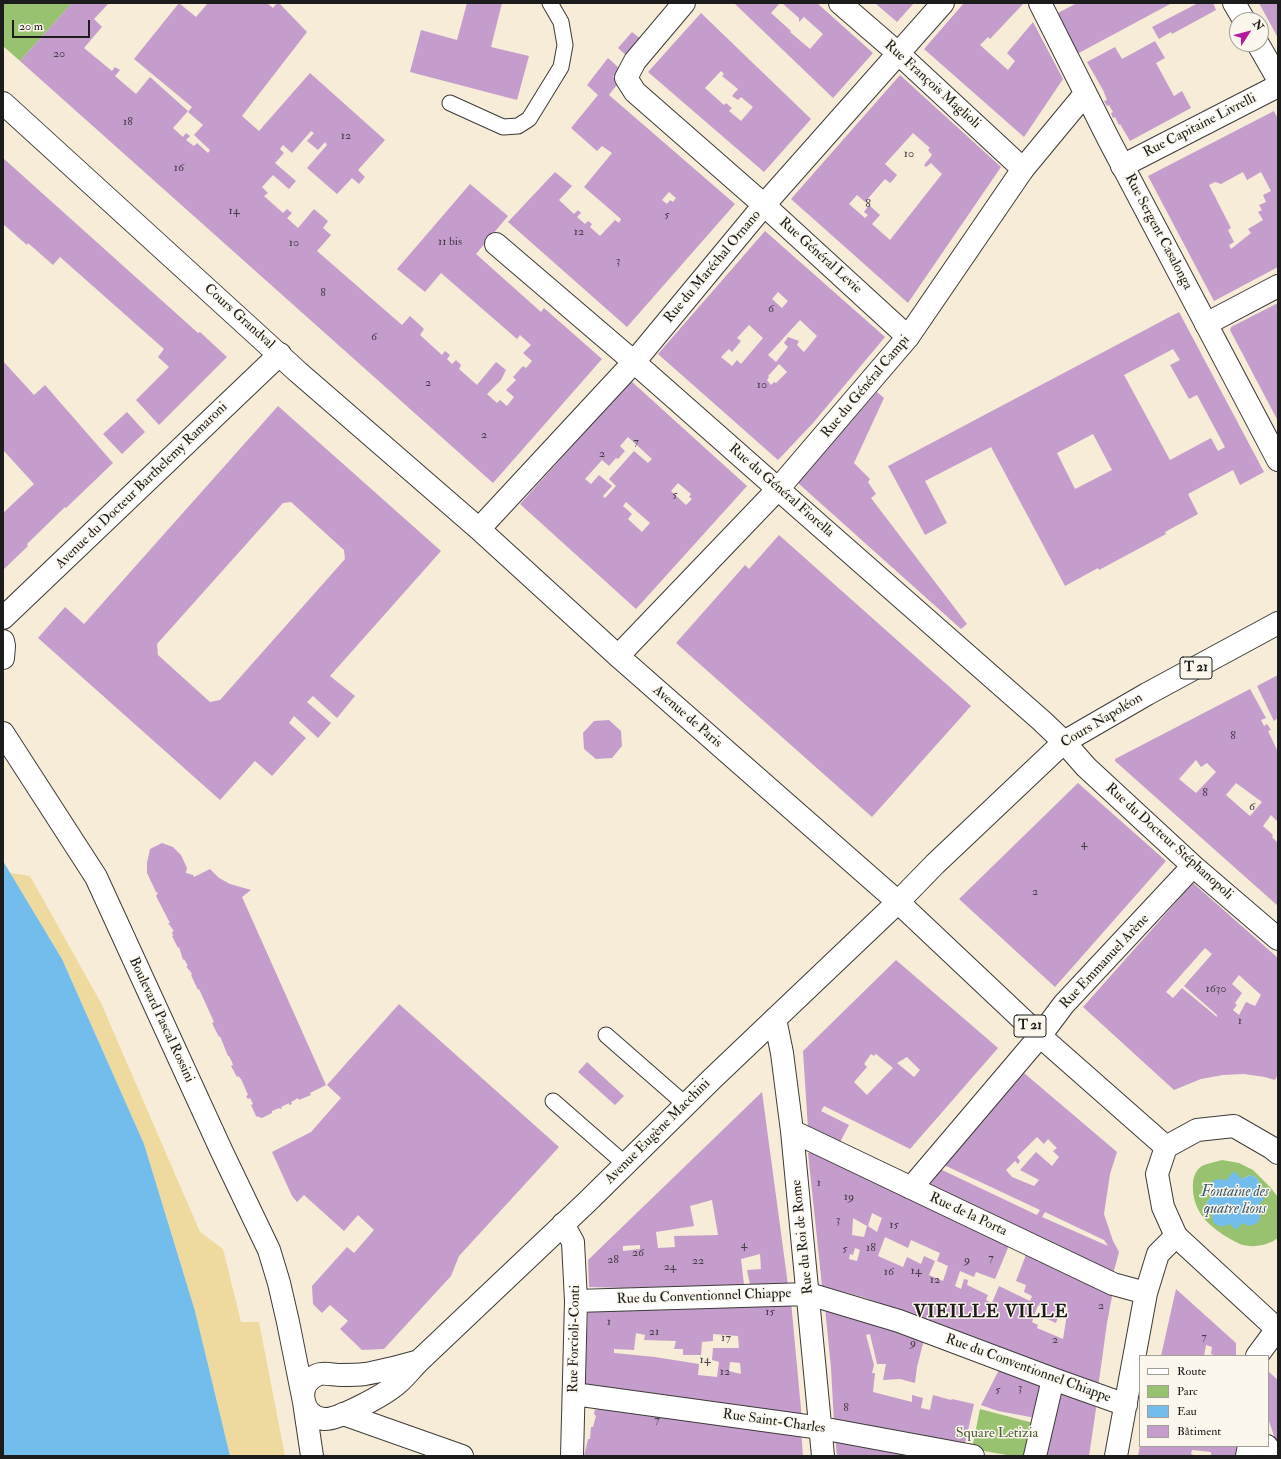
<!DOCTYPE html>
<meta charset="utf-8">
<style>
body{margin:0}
#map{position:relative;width:1281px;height:1459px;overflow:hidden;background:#f6ecd7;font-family:"IM FELL Double Pica",serif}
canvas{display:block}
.frame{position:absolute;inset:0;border:4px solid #1c1c1c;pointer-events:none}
.legend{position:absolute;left:1139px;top:1355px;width:130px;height:92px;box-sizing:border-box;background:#fbf7ec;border:1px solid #a29f99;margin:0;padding:5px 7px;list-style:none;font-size:12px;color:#1c1c1c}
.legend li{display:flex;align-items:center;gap:8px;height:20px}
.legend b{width:20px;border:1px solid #a29f99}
.north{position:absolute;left:1229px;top:12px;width:40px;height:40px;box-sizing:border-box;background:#fbf7ec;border:1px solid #a29f99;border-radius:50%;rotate:54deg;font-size:11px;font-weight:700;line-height:16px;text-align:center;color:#1c1c1c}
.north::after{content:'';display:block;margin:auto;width:14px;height:18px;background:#b5179e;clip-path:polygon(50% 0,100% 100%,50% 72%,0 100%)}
.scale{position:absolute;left:12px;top:20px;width:78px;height:18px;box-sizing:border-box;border:2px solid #1c1c1c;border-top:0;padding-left:5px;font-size:12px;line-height:14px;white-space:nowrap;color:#1c1c1c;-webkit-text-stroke:3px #fbf7ec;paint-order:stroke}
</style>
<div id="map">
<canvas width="1281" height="1459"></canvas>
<div class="frame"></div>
<ul class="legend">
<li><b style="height:5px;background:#fff"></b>Route</li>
<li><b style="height:11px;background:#98c26f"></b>Parc</li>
<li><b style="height:11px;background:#72bdeb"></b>Eau</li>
<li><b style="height:11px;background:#c49dcc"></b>Bâtiment</li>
</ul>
<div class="north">N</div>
<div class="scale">20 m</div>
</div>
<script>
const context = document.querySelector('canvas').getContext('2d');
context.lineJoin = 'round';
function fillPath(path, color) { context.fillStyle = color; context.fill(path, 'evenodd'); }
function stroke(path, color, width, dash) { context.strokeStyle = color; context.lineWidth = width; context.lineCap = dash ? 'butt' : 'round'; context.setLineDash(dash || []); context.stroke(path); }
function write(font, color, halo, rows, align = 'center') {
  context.font = font + ' "IM FELL Double Pica",serif'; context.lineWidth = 3; context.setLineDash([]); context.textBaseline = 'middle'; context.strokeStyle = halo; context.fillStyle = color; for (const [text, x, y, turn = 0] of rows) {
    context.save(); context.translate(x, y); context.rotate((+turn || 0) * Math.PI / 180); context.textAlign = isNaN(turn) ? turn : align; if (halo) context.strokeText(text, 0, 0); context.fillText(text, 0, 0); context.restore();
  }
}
const green = new Path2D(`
 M 3,3 L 72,3 L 20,61 L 3,46 Z
 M 1222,1160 L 1239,1163 L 1253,1170 L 1270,1187 L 1278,1197 L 1278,1238 C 1269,1245 1254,1248 1243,1245 C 1231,1241 1210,1227 1203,1217 C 1195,1207 1192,1194 1193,1182 C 1194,1175 1197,1168 1204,1165 C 1209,1163 1216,1162 1222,1160 ZM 1250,1175 L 1257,1178 L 1260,1185 L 1257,1193 L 1257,1207 L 1212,1217 L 1214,1210 L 1206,1203 L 1226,1180 L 1242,1179 Z
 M 980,1409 L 1037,1424 L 1029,1456 L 1013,1456 L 972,1449 Z`);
const sand = new Path2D(`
 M 10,873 L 30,876 L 101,1003 L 200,1232 L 223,1249 L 241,1322 L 259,1322 L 285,1456 L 230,1456 L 195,1311 L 144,1144 L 62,959 Z`);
const water = new Path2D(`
 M 3,861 L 62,959 L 144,1144 L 195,1311 L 230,1456 L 3,1456 Z
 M 1234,1171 L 1242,1179 L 1250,1175 L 1257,1178 L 1260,1185 L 1257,1193 L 1264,1199 L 1257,1207 C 1261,1213 1261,1216 1258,1223 L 1249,1226 L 1242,1223 L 1236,1230 L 1230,1224 C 1224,1227 1219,1227 1214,1223 L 1212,1217 L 1213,1210 L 1206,1203 L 1213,1195 L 1210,1190 L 1211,1183 L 1216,1179 L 1226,1180 Z`);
const building = new Path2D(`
 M 72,3 L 109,3 L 94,19 L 102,27 L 84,48 L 112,71 L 115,67 L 120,70 L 115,76 L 136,94 L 150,77 L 188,111 L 173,128 L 183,137 L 186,133 L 190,136 L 186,140 L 194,146 L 197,143 L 208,153 L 210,150 L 194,135 L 203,125 L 188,112 L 192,107 L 134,59 L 179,3 L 196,17 L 208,3 L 267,3 L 273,8 L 277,3 L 279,3 L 307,32 L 242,116 L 259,131 L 310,73 L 385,140 L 358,170 L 365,177 L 359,184 L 352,178 L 337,194 L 307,168 L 327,145 L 325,142 L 318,150 L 307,141 L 314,133 L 311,131 L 292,153 L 283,145 L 280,149 L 284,153 L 275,163 L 296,181 L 289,189 L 273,175 L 262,187 L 268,193 L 264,196 L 283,213 L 287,209 L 292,213 L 287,218 L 298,228 L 314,209 L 328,221 L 323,228 L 331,235 L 317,251 L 402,325 L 410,316 L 424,329 L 420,335 L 442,355 L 445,351 L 450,355 L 447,359 L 452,364 L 456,360 L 461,365 L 459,369 L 477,385 L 496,362 L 506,370 L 501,380 L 487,394 L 497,403 L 500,400 L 507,406 L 514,397 L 506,390 L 516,380 L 513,377 L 523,366 L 526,368 L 532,361 L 523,353 L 531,345 L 520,335 L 517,339 L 441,273 L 425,292 L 397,269 L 470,184 L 508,216 L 476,254 L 541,312 L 544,308 L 602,359 L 493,483 L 20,61 Z
 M 467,3 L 502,3 L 491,47 L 529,56 L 517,100 L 410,72 L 421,30 L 457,40 Z
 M 734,3 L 780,3 L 771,13 L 791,31 L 790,32 L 810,49 L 823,34 L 804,17 L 799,22 L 799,18 L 782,3 L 817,3 L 873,53 L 833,98 Z
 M 875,3 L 914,3 L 897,22 Z
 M 964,3 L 1023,3 L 1023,4 L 990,39 L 988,37 L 980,45 L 1008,70 L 1015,61 L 1007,53 L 1033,22 L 1063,79 L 1024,137 L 924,49 Z
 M 1077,3 L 1172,3 L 1077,54 L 1056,14 Z
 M 1198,3 L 1213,3 L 1216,10 L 1172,34 L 1171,32 L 1159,39 L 1152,27 Z
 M 1259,3 L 1278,3 L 1278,38 Z
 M 701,13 L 811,119 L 764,172 L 648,72 ZM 721,71 L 724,74 L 722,76 L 738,89 L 732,96 L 738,100 L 741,97 L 753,107 L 741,121 L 729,111 L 732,108 L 726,103 L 724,105 L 705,88 Z
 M 632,32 L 641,39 L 627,56 L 618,48 Z
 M 1155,41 L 1165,58 L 1156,63 L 1174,96 L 1182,91 L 1191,108 L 1130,141 L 1120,124 L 1119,125 L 1115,117 L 1113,118 L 1111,113 L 1113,112 L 1109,105 L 1107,106 L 1104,101 L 1107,100 L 1103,90 L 1087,62 L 1115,47 L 1122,59 Z
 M 608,58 L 620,69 L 613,77 L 619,82 L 609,95 L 735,204 L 627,327 L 508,222 L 555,172 L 572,186 L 559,200 L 574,214 L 578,210 L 581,213 L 577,217 L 585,224 L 588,221 L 592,224 L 590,227 L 600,236 L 615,220 L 619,223 L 621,219 L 584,187 L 612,153 L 602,146 L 597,151 L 571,128 L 598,95 L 587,85 ZM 669,192 L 676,198 L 673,202 L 670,200 L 667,204 L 662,200 Z
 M 900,75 L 1001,167 L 908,303 L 791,199 ZM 913,133 L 930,148 L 928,150 L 932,155 L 924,165 L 926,167 L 931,163 L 942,174 L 890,240 L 872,224 L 880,215 L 869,205 L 864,212 L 868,215 L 865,218 L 849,204 L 857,195 L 865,202 L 885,179 L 890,183 L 893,180 L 897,175 L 885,164 Z
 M 1274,111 L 1278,119 L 1278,267 L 1214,301 L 1148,176 ZM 1243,172 L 1247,180 L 1261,172 L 1271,191 L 1263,195 L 1266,202 L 1259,205 L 1262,210 L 1258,212 L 1263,220 L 1248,229 L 1251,233 L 1231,249 L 1229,245 L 1234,242 L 1228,230 L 1231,228 L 1209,185 L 1215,182 L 1221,184 Z
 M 3,158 L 198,333 L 200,332 L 227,357 L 159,425 L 136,400 L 169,367 L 158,357 L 164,349 L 60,257 L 53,265 L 28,243 L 27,245 L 3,224 Z
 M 765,231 L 885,337 L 813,423 L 778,460 L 658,354 ZM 778,292 L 788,301 L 782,308 L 772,299 ZM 800,320 L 817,336 L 804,352 L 797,345 L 799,341 L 788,337 L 784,343 L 788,347 L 776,362 L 768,355 ZM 749,325 L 763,338 L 741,364 L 737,360 L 732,366 L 721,357 L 729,349 L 732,352 L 741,341 L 737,338 ZM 779,364 L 787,372 L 776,383 L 774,382 L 771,385 L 767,380 L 769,377 L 768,376 Z
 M 1278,303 L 1278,421 L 1230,330 L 1231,327 Z
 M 1179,312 L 1264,472 L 1240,485 L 1233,470 L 1188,494 L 1198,514 L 1165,532 L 1166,534 L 1099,570 L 1098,568 L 1065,586 L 991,447 L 925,481 L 947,523 L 925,535 L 888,466 ZM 1173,349 L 1180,360 L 1170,365 L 1189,399 L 1197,395 L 1225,447 L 1218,451 L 1211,438 L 1170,460 L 1124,375 ZM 1093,434 L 1112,470 L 1075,489 L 1057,453 Z
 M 3,361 L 34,395 L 45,385 L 113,463 L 66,508 L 65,507 L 27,544 L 28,546 L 3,570 L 3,513 L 34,484 L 3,450 Z
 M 631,381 L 747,486 L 636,609 L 520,504 ZM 628,437 L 652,459 L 648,463 L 634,451 L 609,479 L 616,486 L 605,498 L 603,496 L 612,486 L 599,475 L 591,484 L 585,479 L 602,460 L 609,466 L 616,458 L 618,459 L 625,451 L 620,446 ZM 678,483 L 691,494 L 689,497 L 692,499 L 686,505 L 671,491 ZM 626,502 L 650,523 L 642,532 L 628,519 L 632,514 L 623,506 Z
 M 877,392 L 884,398 L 854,463 L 870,479 L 868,482 L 876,494 L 871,498 L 967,624 L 961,629 L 798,483 Z
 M 278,406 L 441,551 L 330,676 L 355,696 L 337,718 L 313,696 L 307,702 L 331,723 L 318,738 L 294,716 L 289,723 L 306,738 L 272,776 L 255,761 L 220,800 L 38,638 L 65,607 L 84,624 ZM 291,502 L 344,550 L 345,559 L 220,700 L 210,702 L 158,655 L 157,644 L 283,503 Z
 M 127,412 L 145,432 L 122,454 L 103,434 Z
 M 779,535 L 971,706 L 872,817 L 676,643 L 745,565 L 749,569 Z
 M 1278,675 L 1278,718 L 1274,721 L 1257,686 Z
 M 1250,689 L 1266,718 L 1261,720 L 1264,726 L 1267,724 L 1271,730 L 1268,731 L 1278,752 L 1278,822 L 1271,815 L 1263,826 L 1273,835 L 1272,837 L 1278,843 L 1278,906 L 1115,761 L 1115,759 ZM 1196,760 L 1201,767 L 1207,763 L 1216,772 L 1196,793 L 1179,779 ZM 1236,783 L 1262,802 L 1250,816 L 1226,795 Z
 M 609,720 L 621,731 L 622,746 L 612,758 L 596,759 L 584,749 L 583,733 L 594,721 Z
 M 1078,783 L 1166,861 L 1055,987 L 959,899 Z
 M 162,843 L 173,847 L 181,855 L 187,868 L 186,873 L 193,875 L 194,877 L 210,869 L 219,878 L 230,884 L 251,890 L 242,897 L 326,1085 L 310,1093 L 311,1095 L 299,1100 L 298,1098 L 291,1102 L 292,1104 L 289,1105 L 289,1103 L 281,1107 L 282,1108 L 280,1109 L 279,1108 L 272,1111 L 272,1113 L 262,1118 L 256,1116 L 251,1105 L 253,1104 L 250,1098 L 248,1099 L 246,1096 L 248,1095 L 245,1088 L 241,1079 L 238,1076 L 237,1077 L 231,1066 L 233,1065 L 232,1062 L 229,1056 L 228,1056 L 220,1036 L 219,1037 L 212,1023 L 214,1022 L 199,989 L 198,990 L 191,975 L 192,974 L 186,966 L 188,966 L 184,959 L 183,960 L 179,947 L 178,948 L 172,936 L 173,936 L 172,932 L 174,931 L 168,923 L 170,923 L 156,896 L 158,893 L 156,892 L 147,873 L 147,863 L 150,849 Z
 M 1193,883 L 1278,958 L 1278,1074 L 1275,1080 L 1265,1077 L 1244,1074 L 1223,1075 L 1201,1079 L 1174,1090 L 1083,1007 ZM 1205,948 L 1212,954 L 1184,986 L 1217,1015 L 1217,1017 L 1182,988 L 1173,998 L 1166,992 ZM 1239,975 L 1261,995 L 1255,1006 L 1246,1002 L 1239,1015 L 1233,1010 L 1237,1005 L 1235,1003 L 1242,993 L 1232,984 Z
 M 896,960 L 998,1048 L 910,1149 L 824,1106 L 821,1111 L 849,1125 L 839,1144 L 808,1129 L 803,1051 ZM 871,1054 L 874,1056 L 876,1054 L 893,1068 L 867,1095 L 854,1082 L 867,1067 L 864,1064 ZM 907,1057 L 920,1070 L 914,1077 L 897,1063 Z
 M 399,1004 L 559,1147 L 459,1256 L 451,1276 L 384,1349 L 362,1350 L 340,1329 L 348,1321 L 330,1305 L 322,1313 L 313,1304 L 312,1286 L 347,1247 L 354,1253 L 374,1230 L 358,1215 L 344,1231 L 304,1195 L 297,1202 L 292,1196 L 272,1152 L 311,1132 L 341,1098 L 327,1085 Z
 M 587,1062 L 624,1096 L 615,1105 L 578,1072 Z
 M 1024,1073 L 1117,1152 L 1110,1174 L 1104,1214 L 1113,1241 L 1119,1252 L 1112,1278 L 925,1185 L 940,1169 L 1037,1215 L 1040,1210 L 944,1165 ZM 1037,1137 L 1044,1144 L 1048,1139 L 1057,1148 L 1053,1151 L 1059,1157 L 1052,1166 L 1036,1152 L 1020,1170 L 1039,1180 L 1034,1186 L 1012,1177 L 1006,1170 L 1015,1161 L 1018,1164 L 1020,1161 L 1017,1157 ZM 1045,1212 L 1104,1240 L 1108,1246 L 1042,1217 Z
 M 762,1092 L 788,1285 L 750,1285 L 747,1270 L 761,1269 L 760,1254 L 741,1259 L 744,1285 L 625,1288 L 589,1287 L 588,1260 ZM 712,1200 L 718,1235 L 674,1236 L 675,1247 L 658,1248 L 656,1232 L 694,1226 L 690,1206 ZM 640,1245 L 640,1249 L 623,1251 L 623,1246 Z
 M 820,1152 L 1010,1243 L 995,1279 L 976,1272 L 974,1277 L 960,1271 L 955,1286 L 961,1289 L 964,1279 L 968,1280 L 967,1285 L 988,1295 L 986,1300 L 992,1303 L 999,1286 L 1030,1301 L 1032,1296 L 1024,1292 L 1026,1285 L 1016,1281 L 1027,1252 L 1113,1291 L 1107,1323 L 1098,1388 L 866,1298 L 822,1286 L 808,1153 ZM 872,1213 L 882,1218 L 877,1232 L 868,1226 ZM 853,1218 L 867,1226 L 864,1237 L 852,1235 ZM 885,1237 L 908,1248 L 911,1240 L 940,1253 L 937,1261 L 948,1266 L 943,1281 L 929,1275 L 935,1261 L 924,1256 L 921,1264 L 907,1257 L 903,1267 L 878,1256 ZM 855,1248 L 860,1250 L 857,1261 L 849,1259 L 850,1254 L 853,1255 ZM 1038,1305 L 1044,1308 L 1041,1316 L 1056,1323 L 1062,1306 L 1068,1308 L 1063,1339 L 1037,1328 L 1038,1325 L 1032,1322 Z
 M 1176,1289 L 1236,1343 L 1236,1356 L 1214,1356 L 1214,1355 L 1211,1354 L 1212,1347 L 1206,1345 L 1204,1356 L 1161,1356 Z
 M 791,1301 L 802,1420 L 744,1411 L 631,1390 L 585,1386 L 588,1307 ZM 636,1333 L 645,1335 L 644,1340 L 676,1341 L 674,1349 L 683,1349 L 683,1355 L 701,1355 L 702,1342 L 713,1341 L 713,1334 L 738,1336 L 739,1348 L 713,1348 L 712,1360 L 719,1362 L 717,1377 L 698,1375 L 699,1364 L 655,1357 L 614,1353 L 614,1349 L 634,1350 ZM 730,1362 L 740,1363 L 741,1374 L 729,1371 Z
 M 825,1308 L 925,1336 L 917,1367 L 915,1383 L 900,1379 L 883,1380 L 886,1364 L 877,1364 L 870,1334 L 866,1335 L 874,1365 L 872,1373 L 875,1373 L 873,1392 L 912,1402 L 912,1395 L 923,1398 L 921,1408 L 930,1410 L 933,1395 L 951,1400 L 952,1399 L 974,1404 L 964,1448 L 834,1422 L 831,1368 Z
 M 1001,1366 L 1044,1384 L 1036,1418 L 998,1411 L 981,1405 Z
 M 1269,1372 L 1278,1380 L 1278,1448 L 1268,1418 Z
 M 1054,1388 L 1097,1402 L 1089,1456 L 1040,1456 Z
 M 599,1402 L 801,1429 L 803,1456 L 584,1456 L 588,1439 L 590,1439 L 591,1427 L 593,1427 L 596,1416 L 594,1414 L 595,1409 L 597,1410 Z
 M 835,1437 L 937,1456 L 837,1456 Z
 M 1140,1446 L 1239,1446 L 1238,1456 L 1211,1456 L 1211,1452 L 1192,1450 L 1191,1454 L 1196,1456 L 1138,1456 Z`);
const lane = new Path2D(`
 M 450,103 L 503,127 L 518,126 L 529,119 L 561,67 L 565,45 L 561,22 L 550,3
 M 606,1035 L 686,1105
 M 553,1101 L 625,1164`);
const street = new Path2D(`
 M 684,3 L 635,61 L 626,78 L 635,92 L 764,205 L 908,337
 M 840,3 L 899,54 L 1023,169
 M 1234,3 L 1244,20
 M 1258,44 L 1278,79
 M 1122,166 L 1278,86
 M 496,244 L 634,362
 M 1206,324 L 1278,286
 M 778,489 L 1042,721 L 1064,742 L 1086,767 L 1193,866 L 1278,939
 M 775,1019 L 782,1053 L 792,1131 L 823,1456
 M 792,1131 L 1113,1284 L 1146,1293
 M 911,1188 L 1040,1036 L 1064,1004 L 1193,866
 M 563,1224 L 573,1242 L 576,1301 L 572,1456
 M 576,1301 L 809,1294 L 899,1321 L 1053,1379 L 1126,1405
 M 1257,1356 L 1277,1329
 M 574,1394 L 821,1428 L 973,1456
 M 343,1414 L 462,1456
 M 1267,1446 L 1271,1456
 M 1035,1456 L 1053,1379
 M 1116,1456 L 1146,1293 L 1158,1254 L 1176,1236
 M 1247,1456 L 1249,1446`);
const secondary = new Path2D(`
 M 1040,3 L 1109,140 L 1278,460
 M 3,103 L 298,372 L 479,529 L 618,656 L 898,902 L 713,1078 L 588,1201 L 419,1361 C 412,1368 405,1377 398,1383 C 386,1394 339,1420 324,1419 C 301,1417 295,1384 317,1375 C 323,1372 333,1375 341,1375 C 349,1375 357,1375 365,1374 C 383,1371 401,1366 419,1361
 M 634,362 L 778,489
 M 479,529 L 634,362 L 764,205 L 943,3
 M 3,618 L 280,354
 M 3,641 L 4,646 L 3,658
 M 618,656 L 778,489 L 908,337 L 1023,169 L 1085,94
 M 3,733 L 96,877 L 222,1152 L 269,1250 L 279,1283 L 288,1322 L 304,1402 L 312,1456`);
const primary = new Path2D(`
 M 1166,1147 L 1040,1036 L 898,902 L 935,864 L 1064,742 L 1147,694 L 1278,623
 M 1278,1153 L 1272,1148 L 1234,1126 L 1197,1130 L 1166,1147 L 1157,1174 L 1163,1207 L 1176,1236 L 1278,1330`);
const numberNames = [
 ["20",59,54],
 ["18",128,122],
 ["12",346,136],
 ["10",909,154],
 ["16",179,168],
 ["8",868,204],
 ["14",234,211],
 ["5",667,215],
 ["12",579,232],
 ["11 bis",450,242],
 ["10",294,243],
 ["3",618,261],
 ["8",323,293],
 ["6",771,309],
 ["6",374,337],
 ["2",428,383],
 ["10",762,385],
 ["2",484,435],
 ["7",636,442],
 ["2",602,454],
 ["5",675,495],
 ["8",1233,736],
 ["8",1205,793],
 ["6",1252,807],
 ["4",1084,844],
 ["2",1035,892],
 ["1630",1216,989],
 ["1",1240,1021],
 ["1",819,1183],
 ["19",849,1197],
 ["3",838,1220],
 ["15",894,1225],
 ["4",744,1245],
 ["18",871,1248],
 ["5",845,1249],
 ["26",638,1253],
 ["7",991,1258],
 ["28",613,1260],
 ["9",967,1260],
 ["22",698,1261],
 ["24",670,1267],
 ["14",916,1271],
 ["16",889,1272],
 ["12",935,1280],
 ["2",1101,1306],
 ["15",770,1312],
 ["1",609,1322],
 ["21",654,1332],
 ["7",1204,1337],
 ["17",726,1338],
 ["2",1055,1340],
 ["9",913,1343],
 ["14",705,1360],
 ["12",725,1372],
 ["3",1020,1388],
 ["5",998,1390],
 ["8",846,1408],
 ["7",657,1420]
];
const shields = [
 [1196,668,32],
 [1030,1026,32]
];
const shieldNames = [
 ["T 21",1196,668],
 ["T 21",1030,1026]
];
const streetNames = [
 ["Rue François Maglioli",932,85,42],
 ["Rue Capitaine Livrelli",1200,126,-27],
 ["Rue Sergent Casalonga",1158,232,62],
 ["Rue Général Levie",820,256,42],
 ["Rue du Maréchal Ornano",713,267,-50],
 ["Cours Grandval",239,317,42],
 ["Rue du Général Campi",866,387,-50],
 ["Avenue du Docteur Barthelemy Ramaroni",142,486,-44],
 ["Rue du Général Fiorella",781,491,41],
 ["Avenue de Paris",687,717,41],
 ["Cours Napoléon",1102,721,-31],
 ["Rue du Docteur Stéphanopoli",1169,842,42],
 ["Rue Emmanuel Arène",1105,962,-47],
 ["Boulevard Pascal Rossini",161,1020,65],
 ["Avenue Eugène Macchini",658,1132,-45],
 ["Rue de la Porta",968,1215,25],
 ["Rue du Roi de Rome",803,1237,-96],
 ["Rue du Conventionnel Chiappe",704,1297,-2],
 ["Rue Forcioli-Conti",575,1339,-89],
 ["Rue du Conventionnel Chiappe",1028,1369,20],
 ["Rue Saint-Charles",774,1422,8]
];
const parkNames = [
 ["Square Letizia",997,1434]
];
const waterNames = [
 ["Fontaine des",1235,1193],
 ["quatre lions",1235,1210]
];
const districtNames = [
 ["VIEILLE VILLE",991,1313]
];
fillPath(green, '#98c26f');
fillPath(sand, '#eeda9e');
fillPath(water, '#72bdeb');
fillPath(building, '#c49dcc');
stroke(lane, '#3d3b38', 17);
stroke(street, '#3d3b38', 24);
stroke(secondary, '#3d3b38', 24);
stroke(primary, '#3d3b38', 24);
stroke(lane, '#fff', 15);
stroke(street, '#fff', 22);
stroke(secondary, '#fff', 22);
stroke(primary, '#fff', 22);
write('12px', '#463c48', null, numberNames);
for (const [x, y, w] of shields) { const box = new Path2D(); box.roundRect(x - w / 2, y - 11, w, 22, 3); context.fillStyle = '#fbf7ec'; context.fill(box); stroke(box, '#1c1c1c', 1); }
write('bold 13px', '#1c1c1c', null, shieldNames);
write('14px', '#1c1c1c', '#fbf7ec', streetNames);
write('14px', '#4e5e3d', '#fbf7ec', parkNames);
write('italic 15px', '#3e5c6f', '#fbf7ec', waterNames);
context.letterSpacing = '1px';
write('bold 18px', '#1c1c1c', '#fbf7ec', districtNames);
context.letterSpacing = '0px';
</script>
